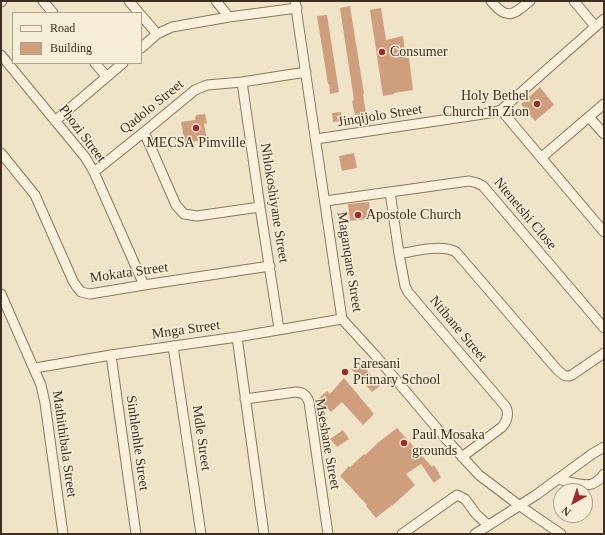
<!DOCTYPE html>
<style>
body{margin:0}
#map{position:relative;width:605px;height:535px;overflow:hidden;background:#f0e4c8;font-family:"Times New Roman",serif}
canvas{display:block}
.frame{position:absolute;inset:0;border:2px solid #3d2e20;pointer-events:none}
.legend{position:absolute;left:12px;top:12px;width:130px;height:52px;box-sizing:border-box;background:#f7eed8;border:1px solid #ada18e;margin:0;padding:5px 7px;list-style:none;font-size:12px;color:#3d2e20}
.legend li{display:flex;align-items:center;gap:8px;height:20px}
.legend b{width:20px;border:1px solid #ada18e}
.north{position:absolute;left:553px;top:483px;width:40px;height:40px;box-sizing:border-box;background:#f7eed8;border:1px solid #ada18e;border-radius:50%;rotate:219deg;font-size:11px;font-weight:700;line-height:16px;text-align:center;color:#3d2e20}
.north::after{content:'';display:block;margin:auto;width:14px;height:18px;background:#9e2a2b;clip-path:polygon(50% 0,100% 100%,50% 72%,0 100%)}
</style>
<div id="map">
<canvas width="605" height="535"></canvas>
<div class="frame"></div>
<ul class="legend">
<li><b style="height:5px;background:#faf1dc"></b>Road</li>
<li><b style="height:11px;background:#cf9f7d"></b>Building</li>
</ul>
<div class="north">N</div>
</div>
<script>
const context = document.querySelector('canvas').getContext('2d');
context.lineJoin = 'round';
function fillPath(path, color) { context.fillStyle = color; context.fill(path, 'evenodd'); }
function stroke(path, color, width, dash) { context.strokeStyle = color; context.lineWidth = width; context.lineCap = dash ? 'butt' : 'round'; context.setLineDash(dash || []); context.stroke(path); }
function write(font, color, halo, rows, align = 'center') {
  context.font = font + ' "Times New Roman",serif'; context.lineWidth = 3; context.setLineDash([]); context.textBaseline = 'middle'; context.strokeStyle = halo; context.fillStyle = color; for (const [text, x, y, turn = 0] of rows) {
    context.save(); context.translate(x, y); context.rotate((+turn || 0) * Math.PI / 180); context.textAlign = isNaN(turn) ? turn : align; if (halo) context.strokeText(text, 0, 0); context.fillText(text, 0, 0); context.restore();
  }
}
const building = new Path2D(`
 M 350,6 L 364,94 L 363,94 L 366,114 L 355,115 L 352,101 L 354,100 L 340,8 Z
 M 381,8 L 386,40 L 403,36 L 406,58 L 409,58 L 413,90 L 394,93 L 394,94 L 383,96 L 370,10 Z
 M 327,15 L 339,92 L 330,94 L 329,84 L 328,84 L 317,16 Z
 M 540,87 L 554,105 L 535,121 L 521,104 Z
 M 341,112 L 342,121 L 333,122 L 332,113 Z
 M 205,114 L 207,123 L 204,124 L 207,139 L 185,143 L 181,122 L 195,120 L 196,115 Z
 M 354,153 L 357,168 L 342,171 L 339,156 Z
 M 369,202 L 370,210 L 367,210 L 367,219 L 350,221 L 348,204 Z
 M 360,362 L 380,386 L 372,392 L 351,369 Z
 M 344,378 L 374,414 L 363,425 L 342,402 L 331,412 L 318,399 L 327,391 L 330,394 Z
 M 397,428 L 432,467 L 434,465 L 441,477 L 434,483 L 421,464 L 406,474 L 415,485 L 392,506 L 392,505 L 376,518 L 366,506 L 367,505 L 340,476 L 349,466 L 350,467 L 364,454 L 365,455 L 380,441 Z
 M 343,430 L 349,439 L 337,447 L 330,439 Z`);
const street = new Path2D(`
 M 43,1 L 53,13
 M 129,1 L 139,13
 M 216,1 L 229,17
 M 295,1 L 342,319 L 375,355 L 446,439 L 479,475 L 520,506 L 561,534
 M 491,1 C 507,21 513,15 530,1
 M 574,1 L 595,26
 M 1,2 L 2,1
 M 141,15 L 157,34
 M 141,48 L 157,34 L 172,27 L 229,17 L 297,8
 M 1,55 L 85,157 L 94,172 L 144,285
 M 95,63 L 106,76
 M 242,82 L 260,207 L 279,329
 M 501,110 L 604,232
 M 589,117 L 604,134
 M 55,121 L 123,63
 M 144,132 L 176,205 L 184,214 L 197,216 L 260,207
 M 316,139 L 483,114 L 494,112 L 501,110 L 604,19
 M 1,153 L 35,195 L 73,281 L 77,287 L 81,292 L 90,294 L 144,285 L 270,266
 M 542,157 L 604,104
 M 94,172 L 144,132 L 195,90 L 207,85 L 242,82 L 306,72
 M 390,192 L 399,254 L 405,286 L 408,292 L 419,305 L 506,407 C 509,414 507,421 502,427 L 462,457
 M 325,201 L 469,181 L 477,183 L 483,186 L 604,328
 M 399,254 C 414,251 443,244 456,252 L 554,366 C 559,371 564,379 572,375 L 604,353
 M 1,294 L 41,385 L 45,403 L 63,534
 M 237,337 L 264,534
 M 173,346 L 201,534
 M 111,355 L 136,534
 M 35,368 L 111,355 L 237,337 L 342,319
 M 245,399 L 296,392 C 303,392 307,396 309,402 L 328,534
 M 558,479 C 567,481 583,487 592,484 C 597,482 601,478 604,474
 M 402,534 L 457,495 L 465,499 L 476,514 L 488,525
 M 475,534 L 536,495 L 592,454 L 604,447`);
const markers = [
 [382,52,4,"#9e2a2b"],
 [537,104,4,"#9e2a2b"],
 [196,128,4,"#9e2a2b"],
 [358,215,4,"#9e2a2b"],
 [345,372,4,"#9e2a2b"],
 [404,443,4,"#9e2a2b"]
];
const poiNames = [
 ["Consumer",390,52],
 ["Holy Bethel",529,96,"right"],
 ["Church In Zion",529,112,"right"],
 ["MECSA Pimville",196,143,"center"],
 ["Apostole Church",366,215],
 ["Faresani",353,364],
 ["Primary School",353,380],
 ["Paul Mosaka",412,435],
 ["grounds",412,451]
];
const streetNames = [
 ["Qadolo Street",152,107,-39],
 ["Jinqijolo Street",380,116,-9],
 ["Phozi Street",82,134,53],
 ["Nhlokoshiyane Street",274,203,81],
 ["Ntenetshi Close",525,214,50],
 ["Maganqane Street",349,262,81],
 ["Mokata Street",129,273,-8],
 ["Ntibane Street",458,329,50],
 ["Mnga Street",186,330,-8],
 ["Mdle Street",201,438,82],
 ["Sinhlenhle Street",137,443,82],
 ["Mathithibala Street",64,444,82],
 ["Mseshane Street",327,444,80]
];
fillPath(building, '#cf9f7d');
stroke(street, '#8d765c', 11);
stroke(street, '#faf1dc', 9);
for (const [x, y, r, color] of markers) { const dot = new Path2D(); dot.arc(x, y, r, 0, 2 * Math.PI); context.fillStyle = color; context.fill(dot); stroke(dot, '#f7eed8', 1.5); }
write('14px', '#3d2e20', '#f7eed8', poiNames, 'left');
write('14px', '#3d2e20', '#f7eed8', streetNames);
</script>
